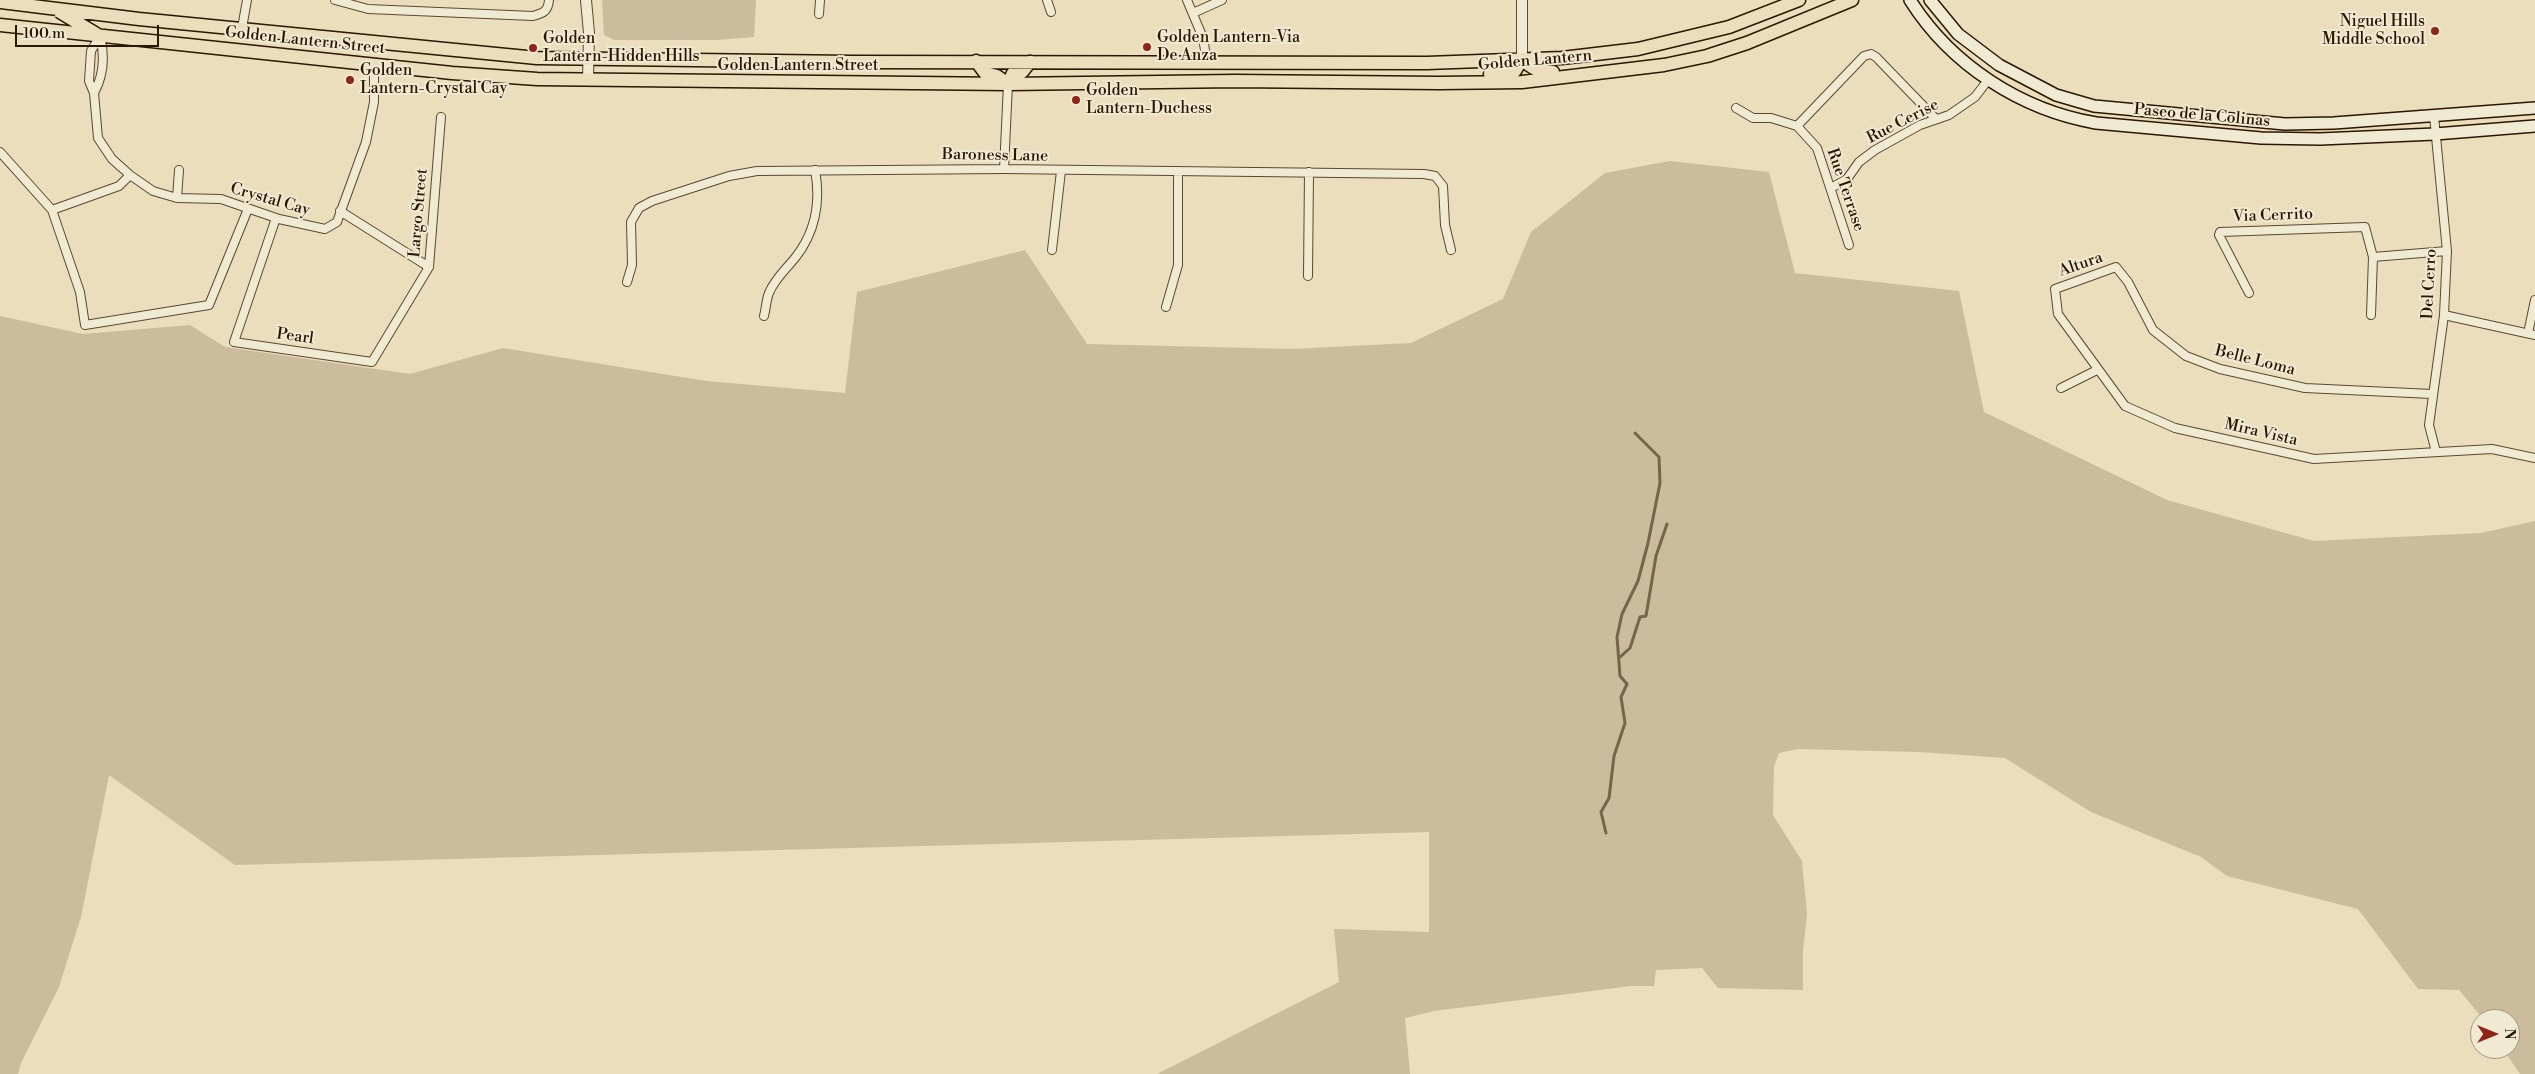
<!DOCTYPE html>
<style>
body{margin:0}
#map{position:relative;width:2535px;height:1074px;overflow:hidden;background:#eadebc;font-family:"Libre Bodoni",serif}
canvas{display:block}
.north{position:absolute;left:2470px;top:1009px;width:50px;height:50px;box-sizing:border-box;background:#f1ead3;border:1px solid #a2957f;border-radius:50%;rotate:90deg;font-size:14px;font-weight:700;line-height:20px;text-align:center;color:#2b1600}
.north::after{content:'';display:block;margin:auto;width:18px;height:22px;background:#8f2418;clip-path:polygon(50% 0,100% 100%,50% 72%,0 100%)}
.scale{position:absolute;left:15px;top:25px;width:144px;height:22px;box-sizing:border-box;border:2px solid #2b1600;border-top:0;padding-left:6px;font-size:15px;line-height:18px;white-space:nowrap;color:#2b1600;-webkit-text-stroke:4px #f1ead3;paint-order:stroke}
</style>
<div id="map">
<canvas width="2535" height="1074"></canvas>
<div class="north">N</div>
<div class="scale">100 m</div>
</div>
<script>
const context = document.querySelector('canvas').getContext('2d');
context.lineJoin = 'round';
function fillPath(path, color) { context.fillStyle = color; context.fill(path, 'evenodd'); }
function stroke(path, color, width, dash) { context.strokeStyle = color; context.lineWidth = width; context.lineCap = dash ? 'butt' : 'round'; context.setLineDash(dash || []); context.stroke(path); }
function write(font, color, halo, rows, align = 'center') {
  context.font = font + ' "Libre Bodoni",serif'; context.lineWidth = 4; context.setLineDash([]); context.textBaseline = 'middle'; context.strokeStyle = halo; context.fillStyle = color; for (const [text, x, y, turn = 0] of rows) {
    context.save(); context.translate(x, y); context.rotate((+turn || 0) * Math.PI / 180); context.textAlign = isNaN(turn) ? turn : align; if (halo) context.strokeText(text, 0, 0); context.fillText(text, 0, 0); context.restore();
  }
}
const green = new Path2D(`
 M 602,0 L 756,0 L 754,37 L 716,40 L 614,40 L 604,35 Z
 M 1670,161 L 1769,172 L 1795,273 L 1959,291 L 1984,412 L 2167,500 L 2314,541 L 2481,533 L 2535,521 L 2535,1074 L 2520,1074 L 2503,1049 L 2510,1049 L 2510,1019 L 2483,1019 L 2459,990 L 2418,989 L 2358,909 L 2227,876 L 2201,857 L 2091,812 L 2005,758 L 1919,752 L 1799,749 L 1779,753 L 1774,766 L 1773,815 L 1802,861 L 1807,914 L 1803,952 L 1803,990 L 1718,988 L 1702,968 L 1656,970 L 1654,986 L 1631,986 L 1434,1011 L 1405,1018 L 1410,1074 L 1157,1074 L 1339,982 L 1334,929 L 1429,932 L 1429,832 L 235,865 L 109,775 L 81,917 L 59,987 L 21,1063 L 18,1074 L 0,1074 L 0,316 L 83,334 L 190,325 L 225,347 L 410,374 L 503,348 L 706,381 L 845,393 L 857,292 L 1025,250 L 1087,344 L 1291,349 L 1411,343 L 1503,299 L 1531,232 L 1605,173 Z`);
const stream = new Path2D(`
 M 1619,658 L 1630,648 L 1640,617 L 1646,616 L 1656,556 L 1667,524
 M 1606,833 L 1601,812 L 1609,798 L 1614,756 L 1625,723 L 1621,697 L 1627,684 L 1620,676 L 1617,637 L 1622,614 L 1638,581 L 1648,543 L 1660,483 L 1659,457 L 1635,433`);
const minor = new Path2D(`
 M 335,0 L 368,9 L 533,16 C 544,13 548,11 549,0
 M 1047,0 L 1051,12
 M 1187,0 L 1203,38 L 1207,62
 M 1193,13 L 1222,0
 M 819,14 L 820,0
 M 242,28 L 247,0
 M 100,36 L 91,51 L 89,81 L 94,93 L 98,138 L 112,159 L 130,175 L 153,191 L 177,198 L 221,199 L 279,219 L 325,229 L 337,222 L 366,142 L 374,102 L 374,65
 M 94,93 C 104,75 105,56 100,36
 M 1736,108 L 1753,118 L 1771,118 L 1797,126 L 1817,148 L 1849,245
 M 2434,116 L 2447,251 L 2444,315 L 2429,425 L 2436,452
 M 1797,126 L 1864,56 L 1871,54 L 1876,57 L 1936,119
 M 0,152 L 52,210 L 80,292 L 85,325 L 209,305 L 248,209
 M 1004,169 L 1008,84
 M 1831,188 L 1847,179 L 1859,162 L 1875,150 L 1920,125 L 1949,115 L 1975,97 L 1988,80
 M 177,198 L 179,170
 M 52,210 L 119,186 L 130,175
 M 340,211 L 429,267
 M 276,218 L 234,342 L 372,362 L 429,267 L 441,117
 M 1052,250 L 1061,171
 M 2373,257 L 2447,251
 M 1308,276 L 1309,172
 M 627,282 L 632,265 L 631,222 L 639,208 L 652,201 L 729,176 L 757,171 L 1004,169 L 1424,174 L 1435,176 L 1443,186 L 1445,225 L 1451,250
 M 2249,293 L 2219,235 L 2220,232 L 2365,227 L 2373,257 L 2371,315
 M 1166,307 L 1178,265 L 1178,171
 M 2444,315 L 2535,335
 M 764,316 C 766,309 766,300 769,293 C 774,280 786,269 795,258 C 815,233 821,202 815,170
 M 2528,333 L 2535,300
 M 2061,388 L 2097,370
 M 2432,394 L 2305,388 L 2220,369 L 2186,356 L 2153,330 L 2128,282 L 2116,267 L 2055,289 L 2058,314 L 2125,406 L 2175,428 L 2314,459 L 2492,449 L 2535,458`);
const tertiary = new Path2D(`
 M 586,0 L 589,33 L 588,80
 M 1522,59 L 1522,0`);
const secondary = new Path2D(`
 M 1910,0 C 1951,65 2021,110 2096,123 L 2261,138 L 2320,139 L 2435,134 L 2535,126
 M 1930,0 L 1958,34 L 1999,65 L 2056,95 L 2094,106 L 2285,124 L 2334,123 L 2535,108`);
const primary = new Path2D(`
 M 0,2 L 139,19 L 537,58 L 852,62 L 1427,63 L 1562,58 L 1638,49 L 1729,27 L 1799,0
 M 60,12 L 98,35
 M 0,25 L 452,73 L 537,79 L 1008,84 L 1235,81 L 1439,83 L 1522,82 L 1664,65 L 1707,56 L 1747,43 L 1852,0
 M 976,61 L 985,73 L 997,76 L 1008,84
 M 1490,74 L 1515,71 L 1522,59 C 1532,69 1539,72 1553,72
 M 1008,84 L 1013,73 L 1022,72 L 1030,62`);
const markers = [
 [2435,31,5,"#8f2418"],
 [1147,47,5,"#8f2418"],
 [533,48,5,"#8f2418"],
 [350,80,5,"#8f2418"],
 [1076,100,5,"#8f2418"]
];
const poiNames = [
 ["Niguel Hills",2425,22,"right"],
 ["Middle School",2425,40,"right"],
 ["Golden Lantern-Via",1157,38],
 ["De Anza",1157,56],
 ["Golden",543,39],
 ["Lantern-Hidden Hills",543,57],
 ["Golden",360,71],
 ["Lantern-Crystal Cay",360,89],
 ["Golden",1086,91],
 ["Lantern-Duchess",1086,109]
];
const streetNames = [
 ["Golden Lantern Street",305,41,6],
 ["Golden Lantern",1535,61,-5],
 ["Golden Lantern Street",798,66],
 ["Paseo de la Colinas",2202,116,5],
 ["Rue Cerise",1903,122,-27],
 ["Baroness Lane",995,156,1],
 ["Rue Terrase",1845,190,71],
 ["Crystal Cay",270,200,16],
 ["Largo Street",419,213,-85],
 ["Via Cerrito",2273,216,-2],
 ["Altura",2081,265,-19],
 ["Del Cerro",2430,284,-87],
 ["Pearl",295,337,8],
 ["Belle Loma",2255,361,14],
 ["Mira Vista",2261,433,13]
];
fillPath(green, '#cabc9c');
stroke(stream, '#77654a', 3);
stroke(minor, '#5b482f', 10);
stroke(tertiary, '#5b482f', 12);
stroke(secondary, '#2b1600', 14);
stroke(primary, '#2b1600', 15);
stroke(minor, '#f1ead3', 8);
stroke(tertiary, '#f1ead3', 10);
stroke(secondary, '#f1ead3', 11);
stroke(primary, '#eadebc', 12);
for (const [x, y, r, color] of markers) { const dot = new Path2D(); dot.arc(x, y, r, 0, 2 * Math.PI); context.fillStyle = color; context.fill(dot); stroke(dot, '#f1ead3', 2); }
write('16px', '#2b1600', '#f1ead3', poiNames, 'left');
write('16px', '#2b1600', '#f1ead3', streetNames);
</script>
